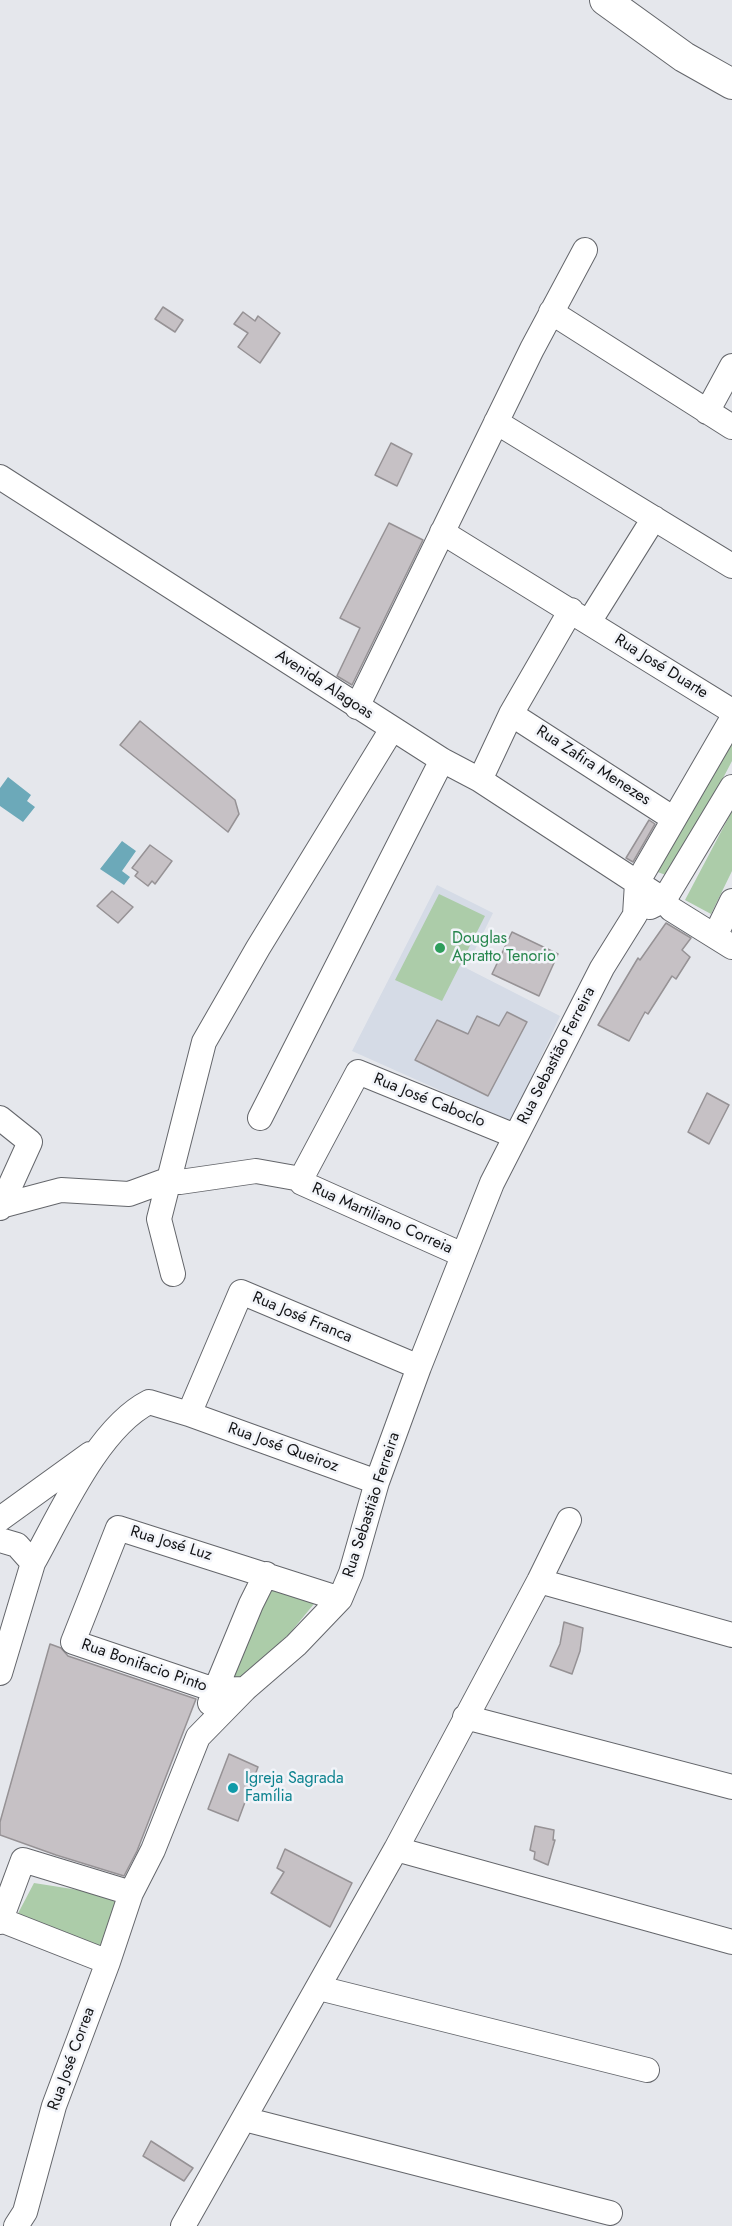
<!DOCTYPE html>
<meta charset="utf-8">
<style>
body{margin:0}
canvas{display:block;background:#e5e7ec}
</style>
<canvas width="732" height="2226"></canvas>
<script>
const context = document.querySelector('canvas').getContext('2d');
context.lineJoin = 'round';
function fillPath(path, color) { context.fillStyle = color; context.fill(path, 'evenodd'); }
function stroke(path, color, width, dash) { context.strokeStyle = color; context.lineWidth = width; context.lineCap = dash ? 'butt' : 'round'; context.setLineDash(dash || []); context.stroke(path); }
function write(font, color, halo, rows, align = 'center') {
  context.font = font + ' Jost,sans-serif'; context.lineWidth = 5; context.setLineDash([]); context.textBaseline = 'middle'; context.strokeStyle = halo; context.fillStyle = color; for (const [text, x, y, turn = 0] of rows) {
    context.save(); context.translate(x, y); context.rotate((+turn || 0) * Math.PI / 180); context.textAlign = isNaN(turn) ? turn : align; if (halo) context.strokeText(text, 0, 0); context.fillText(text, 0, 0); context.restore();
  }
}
const built = new Path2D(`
 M 437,885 L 493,913 L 466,968 L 560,1016 L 511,1122 L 352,1051 Z`);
const green = new Path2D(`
 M 732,726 L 732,761 L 671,877 L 655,871 Z
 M 732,811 L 732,871 L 711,914 L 685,900 Z
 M 439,894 L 485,916 L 442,1001 L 395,980 Z
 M 266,1584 L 318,1599 L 290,1633 L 238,1681 L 225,1680 Z
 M 34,1883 L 123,1897 L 101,1954 L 14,1921 Z`);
const water = new Path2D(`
 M 8,777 L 31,795 L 27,801 L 35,807 L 23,822 L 0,806 L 0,788 Z
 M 122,841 L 136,851 L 122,871 L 130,877 L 124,885 L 100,869 Z`);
const building = new Path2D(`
 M 163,307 L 183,320 L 175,332 L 155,319 Z
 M 243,312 L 255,321 L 258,316 L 280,333 L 260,363 L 238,347 L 248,333 L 234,324 Z
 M 391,443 L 412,454 L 397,486 L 375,475 Z
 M 389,523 L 423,540 L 352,685 L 337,676 L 360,628 L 340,618 Z
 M 140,721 L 235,800 L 239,814 L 228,832 L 120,745 Z
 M 649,820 L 655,824 L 633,862 L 626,858 Z
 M 150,845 L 172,861 L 155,884 L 152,881 L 148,886 L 135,876 L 138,872 L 132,868 Z
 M 112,891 L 133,907 L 118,923 L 97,906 Z
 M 666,923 L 691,938 L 682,950 L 690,957 L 676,979 L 672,976 L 648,1014 L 645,1012 L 629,1041 L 598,1025 L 638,958 L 640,960 Z
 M 512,932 L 558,954 L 539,996 L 492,974 Z
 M 507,1012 L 527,1022 L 488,1096 L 415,1060 L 437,1020 L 468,1034 L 477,1016 L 499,1026 Z
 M 707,1093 L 729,1105 L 709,1144 L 688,1132 Z
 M 564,1622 L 583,1628 L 580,1651 L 572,1674 L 550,1666 L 560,1644 Z
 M 50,1644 L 61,1648 L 68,1656 L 196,1699 L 137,1851 L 124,1876 L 56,1855 L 0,1835 L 0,1822 Z
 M 229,1754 L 258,1767 L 238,1821 L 208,1809 Z
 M 535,1826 L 554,1830 L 553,1840 L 555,1840 L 548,1865 L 534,1859 L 535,1852 L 530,1850 Z
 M 285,1849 L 352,1883 L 330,1927 L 271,1893 L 284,1872 L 277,1868 Z
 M 151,2141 L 193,2168 L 184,2181 L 143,2156 Z`);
const minor = new Path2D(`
 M 551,312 L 732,427
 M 707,412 L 732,366
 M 496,422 L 732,566
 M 0,477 L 442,760 L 480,780 L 650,891 L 664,900 L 671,909 L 732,947
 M 442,532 L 732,711
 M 589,622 L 654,518
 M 357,707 L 532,349 L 585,250
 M 511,714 L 674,819
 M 480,780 L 511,714 L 571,610
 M 650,907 L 664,900 L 732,787
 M 715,936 L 732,901
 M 0,1118 L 30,1142 L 0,1208
 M 260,1118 L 442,760
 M 1,1206 L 61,1190 L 129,1194 L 170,1179 L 180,1182 L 256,1171 L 301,1179
 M 463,1255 L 302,1183 L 301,1179 L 358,1072 L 515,1136
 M 173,1274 L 159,1219 L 204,1042 L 258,948 L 392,729
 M 189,1414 L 241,1292 L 419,1367
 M 0,1519 L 90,1454
 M 0,1540 L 17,1545 L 33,1563 L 0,1673
 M 33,1563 C 61,1513 98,1428 149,1402 L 189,1414 L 377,1482
 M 539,1581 L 732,1635
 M 245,1689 L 215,1690 L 73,1642 L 118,1528 L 340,1599
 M 210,1703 L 251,1604 L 266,1574
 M 465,1717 L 732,1787
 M 396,1849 L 732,1942
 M 0,1918 L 1,1920 L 108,1962
 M 0,1922 L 23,1860 L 131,1893
 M 319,1988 L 647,2070
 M 244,2119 L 610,2213
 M 16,2226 L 25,2212 L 54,2106 L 108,1962 L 131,1893 L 153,1850 L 198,1737 L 245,1689 L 296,1645 L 340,1599 L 351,1573 L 377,1482 L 419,1367 L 492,1183 L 602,968 L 635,915 L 637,883 L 732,719
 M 183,2226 L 396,1849 L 539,1581 L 569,1520`);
const major = new Path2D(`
 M 605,0 L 684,57 L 732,84`);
const markers = [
 [440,948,6,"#2e9e5b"],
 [233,1788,6,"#0f9aa8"]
];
const streetNames = [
 ["Rua José Duarte",661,667,32],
 ["Avenida Alagoas",324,685,33],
 ["Rua Zafira Menezes",593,766,33],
 ["Rua Sebastião Ferreira",557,1056,-63],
 ["Rua José Caboclo",429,1101,22],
 ["Rua Martiliano Correia",382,1219,24],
 ["Rua José Franca",302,1318,23],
 ["Rua José Queiroz",283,1448,20],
 ["Rua Sebastião Ferreira",372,1505,-72],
 ["Rua José Luz",171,1544,17],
 ["Rua Bonifacio Pinto",144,1666,19],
 ["Rua José Correa",72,2059,-70]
];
const leisureNames = [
 ["Douglas",452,939],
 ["Apratto Tenorio",452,957]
];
const cultureNames = [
 ["Igreja Sagrada",245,1779],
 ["Família",245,1797]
];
fillPath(built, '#d5dbe6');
fillPath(green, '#accca9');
fillPath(water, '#6ca9b9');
fillPath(building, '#c6c1c5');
stroke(building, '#969295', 1.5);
stroke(minor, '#64666b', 26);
stroke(major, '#64666b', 32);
stroke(minor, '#fff', 24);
stroke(major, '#fff', 30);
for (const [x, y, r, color] of markers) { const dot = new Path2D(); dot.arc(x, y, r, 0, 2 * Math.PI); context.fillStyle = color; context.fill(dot); stroke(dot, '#f2f4f9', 2); }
write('16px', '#121315', '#f2f4f9', streetNames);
write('16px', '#27864d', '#f2f4f9', leisureNames, 'left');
write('16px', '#0d838f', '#f2f4f9', cultureNames, 'left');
</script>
